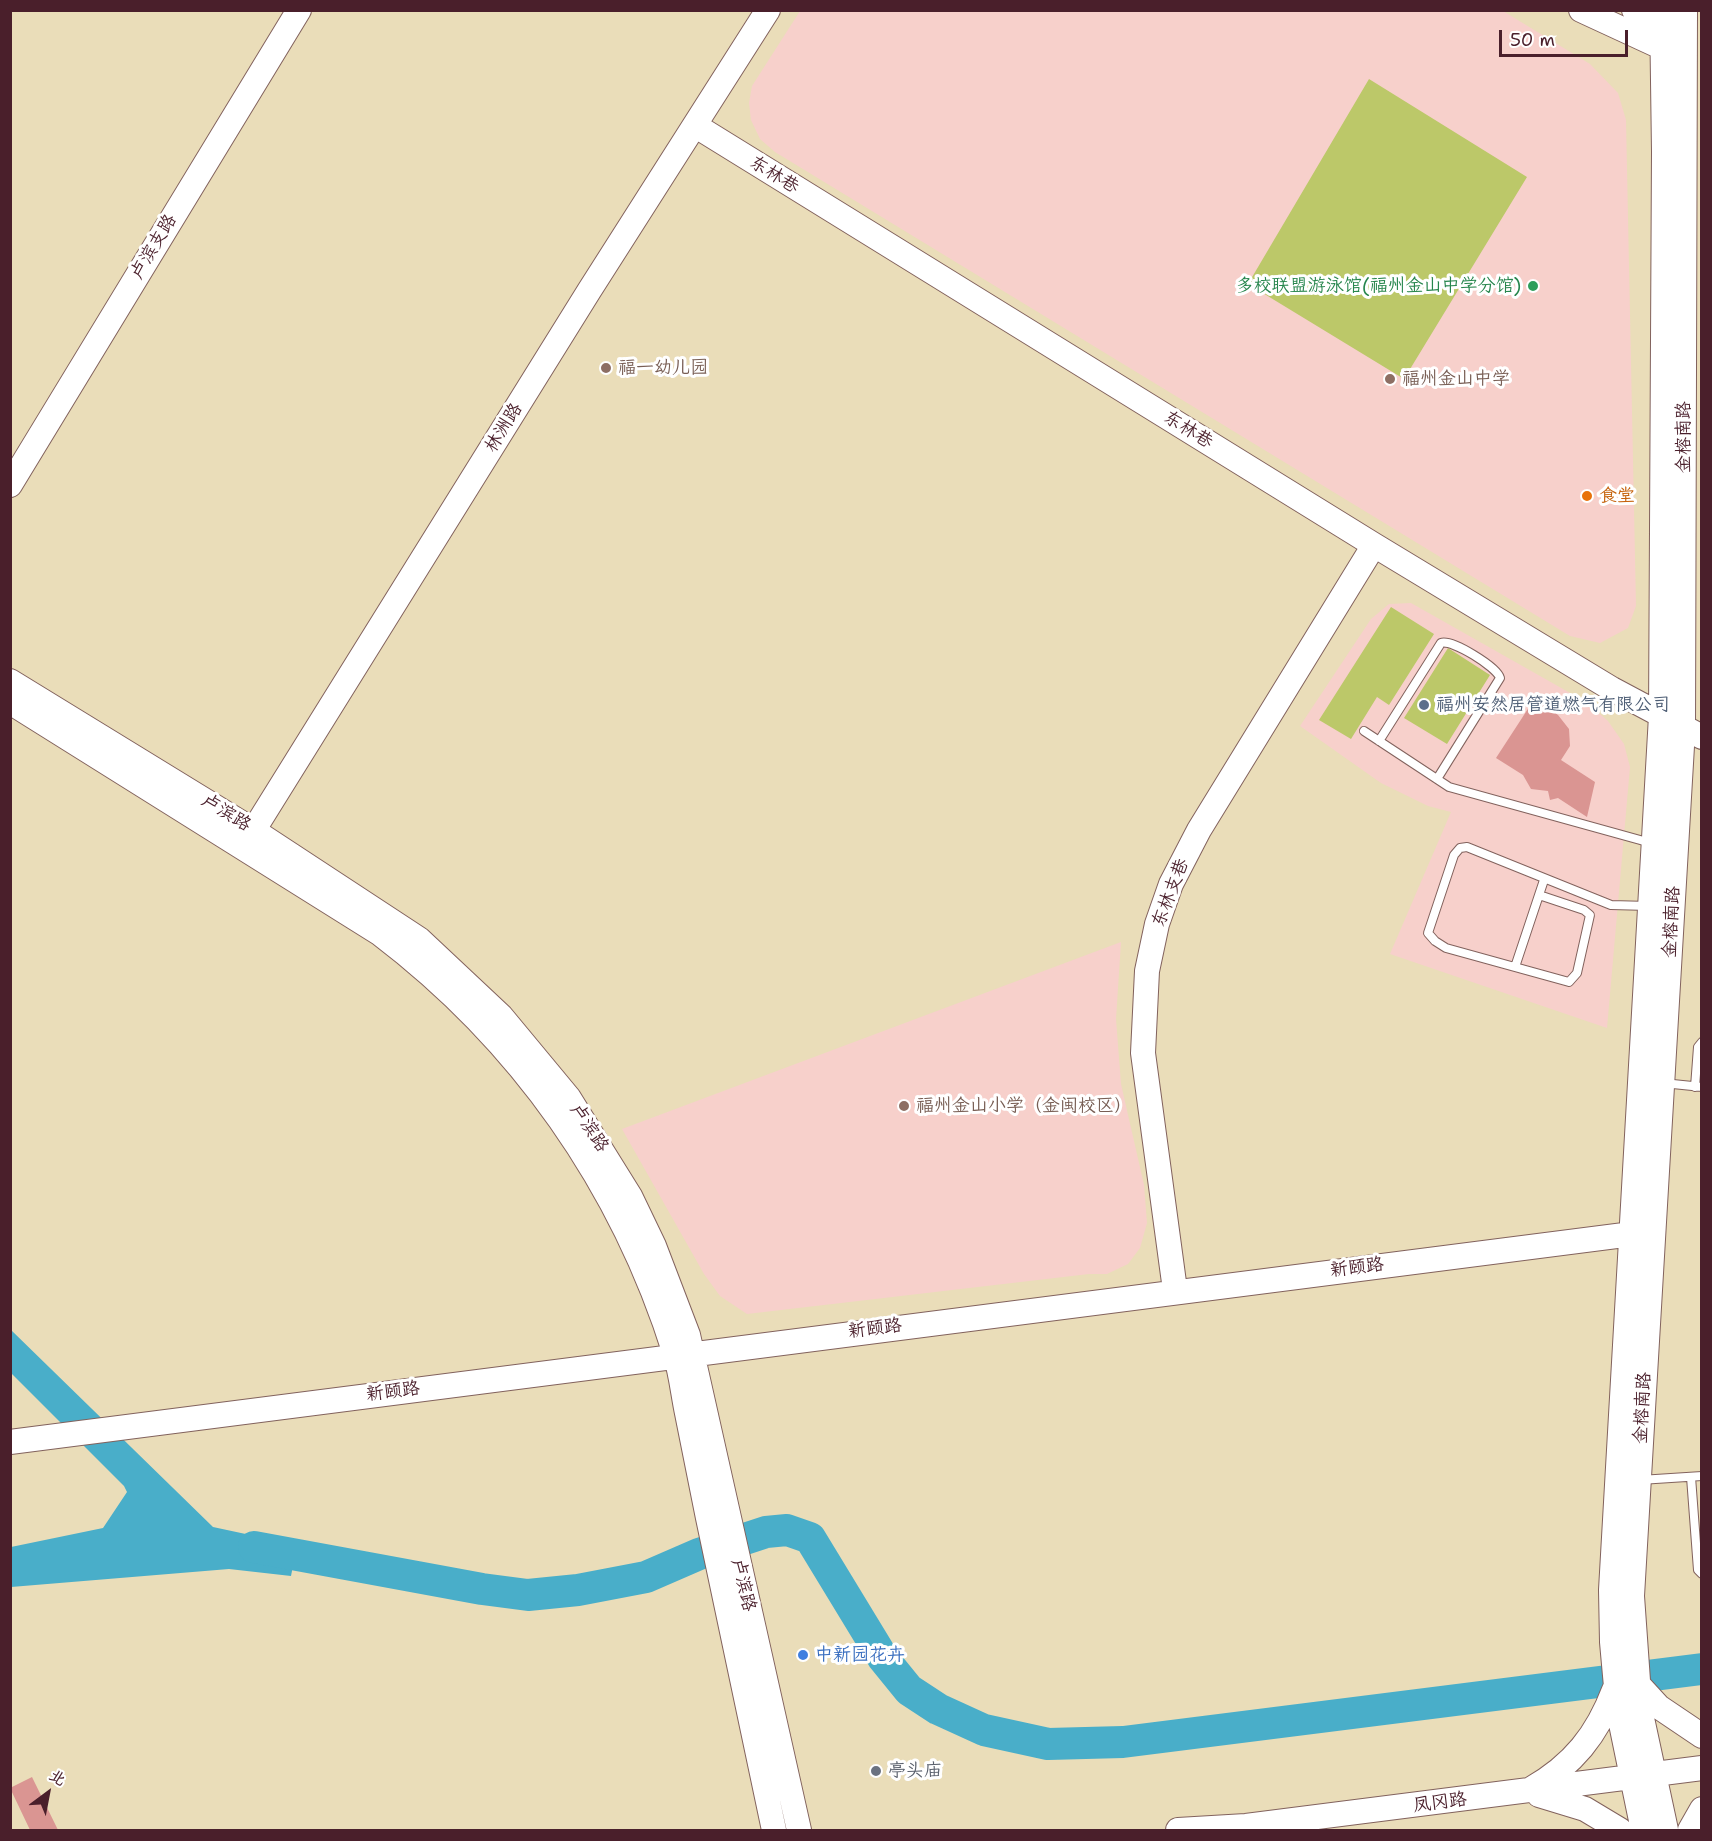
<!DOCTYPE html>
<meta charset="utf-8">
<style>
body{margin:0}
#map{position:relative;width:1712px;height:1841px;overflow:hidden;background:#eaddb9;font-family:"Shantell Sans","LXGW WenKai TC",sans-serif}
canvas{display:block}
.frame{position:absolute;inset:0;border:12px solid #4a1f2b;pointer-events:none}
.north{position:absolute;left:18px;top:1763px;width:60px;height:60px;-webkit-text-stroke:4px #fff;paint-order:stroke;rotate:32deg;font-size:16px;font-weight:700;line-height:24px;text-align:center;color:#4a1f2b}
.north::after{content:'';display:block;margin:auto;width:21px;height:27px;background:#4a1f2b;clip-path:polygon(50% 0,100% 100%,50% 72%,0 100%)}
.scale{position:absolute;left:1499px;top:30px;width:129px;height:27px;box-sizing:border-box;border:3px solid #4a1f2b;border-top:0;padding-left:8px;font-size:18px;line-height:21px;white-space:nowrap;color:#4a1f2b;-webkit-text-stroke:4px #fff;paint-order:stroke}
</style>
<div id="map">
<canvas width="1712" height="1841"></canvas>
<div class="frame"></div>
<div class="north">北</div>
<div class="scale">50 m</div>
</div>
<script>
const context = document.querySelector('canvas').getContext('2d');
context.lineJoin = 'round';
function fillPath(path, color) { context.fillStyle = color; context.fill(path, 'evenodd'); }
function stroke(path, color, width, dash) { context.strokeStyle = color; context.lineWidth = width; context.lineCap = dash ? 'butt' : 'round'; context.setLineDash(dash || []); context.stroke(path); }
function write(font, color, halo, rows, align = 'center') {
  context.font = font + ' "Shantell Sans","LXGW WenKai TC",sans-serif'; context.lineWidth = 6; context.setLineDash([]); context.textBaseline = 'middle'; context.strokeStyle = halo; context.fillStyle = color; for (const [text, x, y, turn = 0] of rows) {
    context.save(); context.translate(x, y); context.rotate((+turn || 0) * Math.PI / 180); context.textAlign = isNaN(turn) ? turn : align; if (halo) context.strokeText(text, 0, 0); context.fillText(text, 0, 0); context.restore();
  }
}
const built = new Path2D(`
 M 800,11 L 1503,11 L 1590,64 L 1618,93 L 1626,120 L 1636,606 L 1628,628 L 1600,643 L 1570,636 L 775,152 L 760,139 L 751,120 L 749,103 L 752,86 Z
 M 1411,603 L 1586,702 L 1608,721 L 1624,744 L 1630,767 L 1607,1028 L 1390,954 L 1451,812 L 1428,806 L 1381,783 L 1300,726 L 1371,619 L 1389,604 Z
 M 1121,942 L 1116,1019 L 1121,1084 L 1144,1185 L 1147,1223 L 1140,1248 L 1128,1264 L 1107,1274 L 1089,1274 L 747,1314 L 720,1296 L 704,1274 L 622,1129 Z`);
const green = new Path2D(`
 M 1369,79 L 1527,177 L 1404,379 L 1248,284 Z
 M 1391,607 L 1434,634 L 1389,705 L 1377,697 L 1351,739 L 1319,720 Z
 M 1448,648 L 1490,675 L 1447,744 L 1404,718 Z`);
const water = new Path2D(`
 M 10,1329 L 213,1527 L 297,1545 L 291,1576 L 229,1569 L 11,1587 L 11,1547 L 103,1528 L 127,1492 L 124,1486 L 11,1373 Z`);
const river = new Path2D(`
 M 254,1547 L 482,1589 L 528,1595 L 578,1590 L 646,1577 L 699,1554 L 766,1532 L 787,1530 L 810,1538 L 883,1658 L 909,1690 L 938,1709 L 984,1730 L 1048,1744 L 1123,1742 L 1702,1669`);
const building = new Path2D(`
 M 1535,698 L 1558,715 L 1569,729 L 1570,746 L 1561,760 L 1595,782 L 1587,817 L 1558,798 L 1550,800 L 1548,791 L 1531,789 L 1523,775 L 1496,758 Z
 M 32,1777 L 58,1830 L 30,1830 L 10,1788 Z`);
const lane = new Path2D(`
 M 1364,731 L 1449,787 L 1651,843
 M 1379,741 L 1441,643 C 1452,639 1497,667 1500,678 L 1437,779
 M 1539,895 L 1584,910 L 1590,915 L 1577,973 L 1569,982 L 1446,948 L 1435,941 L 1428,933 L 1454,855 L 1460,848 L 1467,847 L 1611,905 L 1649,906
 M 1515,967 L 1544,880
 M 1663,1083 L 1702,1087
 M 1695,1087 L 1698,1047 L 1702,1042
 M 1691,1477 L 1698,1570 L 1702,1574
 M 1640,1480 L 1702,1476`);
const secondary = new Path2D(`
 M 1581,10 L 1674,53
 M 1634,10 L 1674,28
 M 696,126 L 1374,545 L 1612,689 L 1702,737
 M 10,485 L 299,10
 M 10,681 L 253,830 L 419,939 L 501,1016 L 569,1098 L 630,1196 L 654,1246 L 688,1335 L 799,1830
 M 10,702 L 379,933 C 520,1040 622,1184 675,1354 C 681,1373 683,1394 687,1413 C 694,1448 701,1483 708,1518 C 731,1622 753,1726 774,1830
 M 245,844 L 589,291 L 768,10
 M 1175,1290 L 1143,1053 L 1147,971 L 1157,924 L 1171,884 L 1199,830 L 1374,545
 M 10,1442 L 1632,1234
 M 1637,1683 L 1659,1707 L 1702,1736
 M 1531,1789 C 1573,1765 1597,1735 1614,1690
 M 1539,1795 L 1585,1809 L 1620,1830
 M 1178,1830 L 1246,1826 L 1702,1768
 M 1643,1830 L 1618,1709 L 1612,1642 L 1611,1590 L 1661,716 L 1664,152 L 1662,10
 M 1666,1830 L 1640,1709 L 1632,1596 L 1683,729 L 1685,10
 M 1690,1830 L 1702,1809`);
const markers = [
 [1533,286,6,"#2e9e5b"],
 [606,368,6,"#8d6e63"],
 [1390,379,6,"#8d6e63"],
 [1587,496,6,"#e8710a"],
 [1424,705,6,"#5c6f8a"],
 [904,1106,6,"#8d6e63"],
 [803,1655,6,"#3f7fe0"],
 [876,1771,6,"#6b7280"]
];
const streetNames = [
 ["东林巷",774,175,32],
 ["卢滨支路",154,247,-59],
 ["林洲路",504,428,-58],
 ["东林巷",1188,430,32],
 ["金榕南路",1684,437,-90],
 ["卢滨路",226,813,32],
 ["东林支巷",1171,893,-69],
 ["金榕南路",1672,922,-87],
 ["卢滨路",589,1128,57],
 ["新颐路",1357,1268,-7],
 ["新颐路",875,1329,-7],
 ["新颐路",393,1392,-7],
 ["金榕南路",1643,1408,-87],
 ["卢滨路",743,1585,77],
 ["凤冈路",1440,1803,-7]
];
const leisureNames = [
 ["多校联盟游泳馆(福州金山中学分馆)",1521,286]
];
const educationNames = [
 ["福一幼儿园",618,368],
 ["福州金山中学",1402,379],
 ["福州金山小学（金闽校区）",916,1106]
];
const foodNames = [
 ["食堂",1599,496]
];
const serviceNames = [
 ["福州安然居管道燃气有限公司",1436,705]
];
const shopNames = [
 ["中新园花卉",815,1655]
];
const worshipNames = [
 ["亭头庙",888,1771]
];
fillPath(built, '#f7d0cb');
fillPath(green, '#bcc869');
fillPath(water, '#49aec9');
stroke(river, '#49aec9', 32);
fillPath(building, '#da9592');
stroke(lane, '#82625d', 10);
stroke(secondary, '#82625d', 26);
stroke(lane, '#fff', 8);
stroke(secondary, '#fff', 24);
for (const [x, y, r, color] of markers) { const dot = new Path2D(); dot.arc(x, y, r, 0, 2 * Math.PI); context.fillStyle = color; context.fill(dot); stroke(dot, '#fff', 2); }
write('18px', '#4a1f2b', '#fff', streetNames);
write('18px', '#27864d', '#fff', leisureNames, 'right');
write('18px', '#785e54', '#fff', educationNames, 'left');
write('18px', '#c56008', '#fff', foodNames, 'left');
write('18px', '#4e5e75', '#fff', serviceNames, 'left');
write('18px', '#366cbe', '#fff', shopNames, 'left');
write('18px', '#5b616d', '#fff', worshipNames, 'left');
</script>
